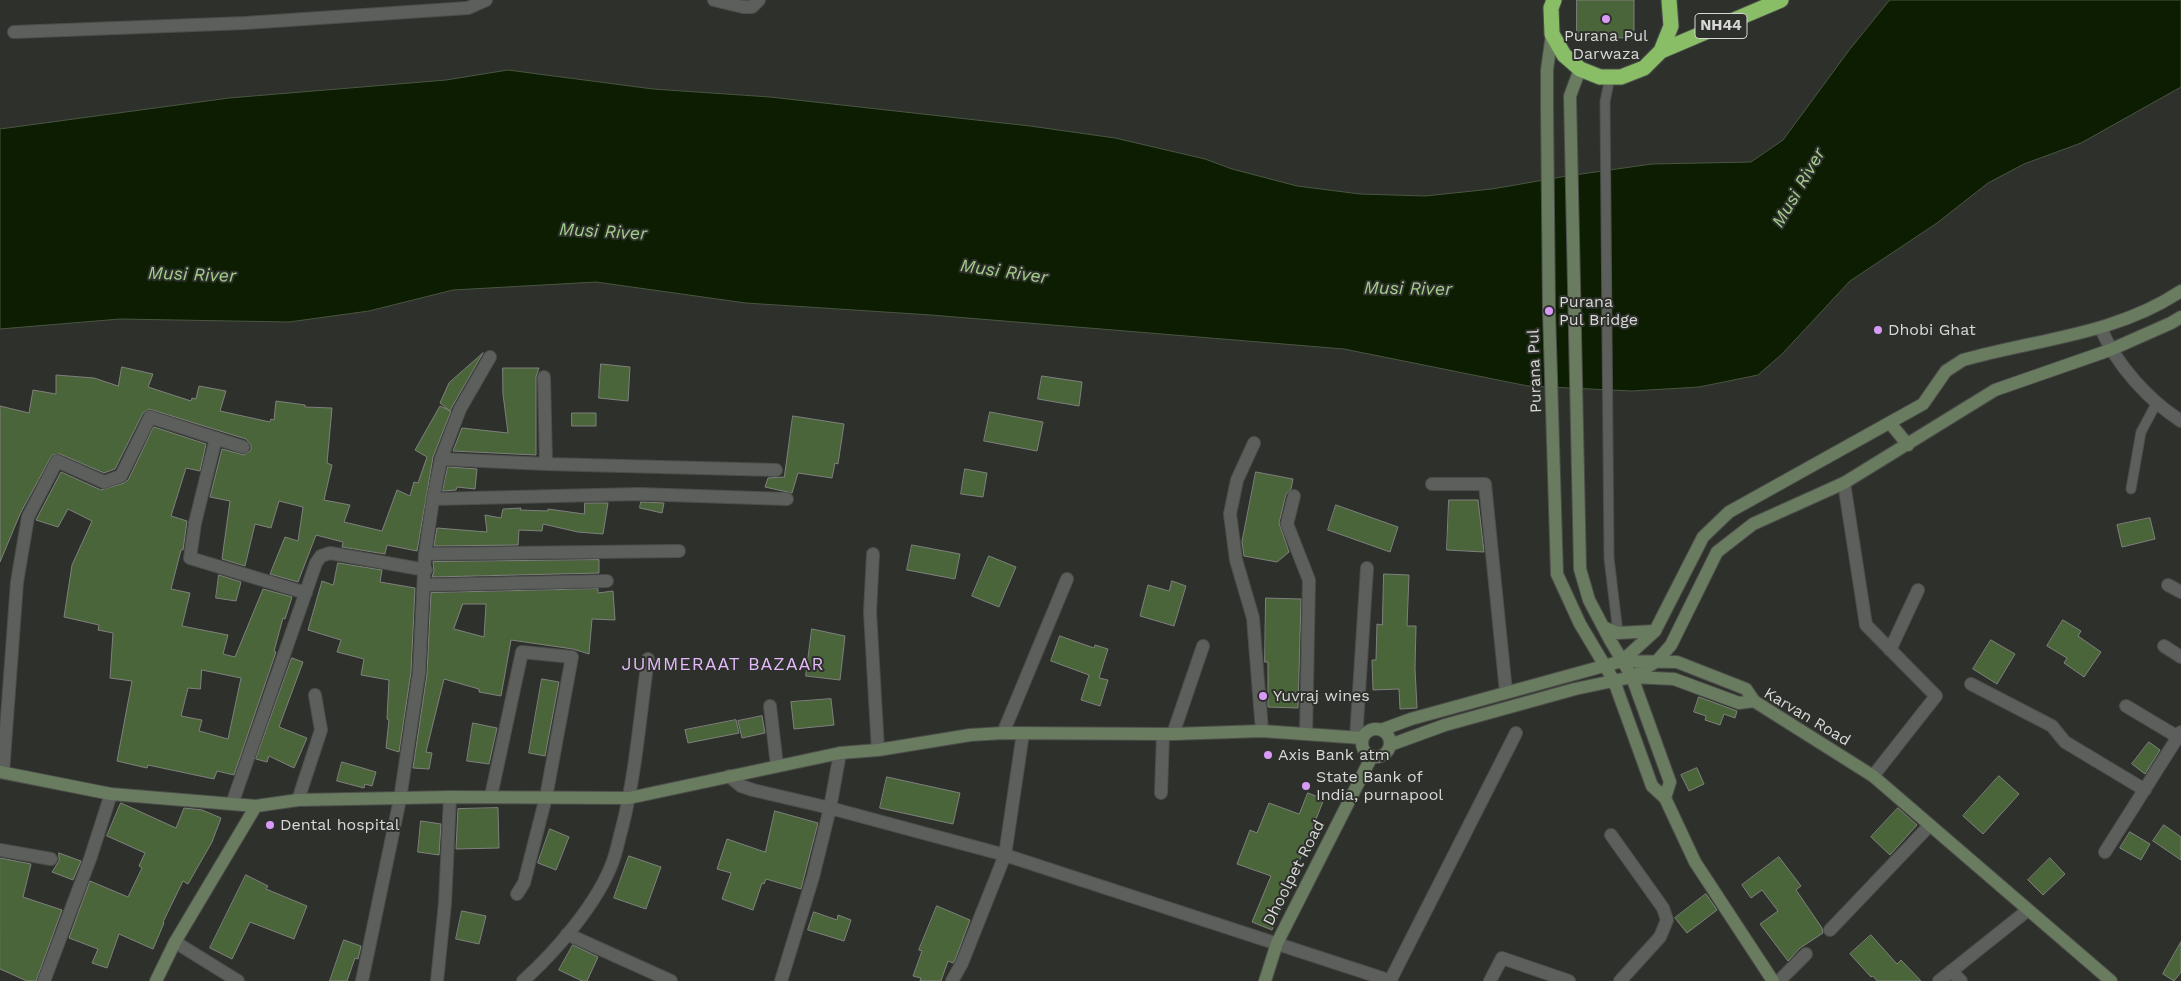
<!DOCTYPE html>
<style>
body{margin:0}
canvas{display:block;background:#2e302c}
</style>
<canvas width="2181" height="981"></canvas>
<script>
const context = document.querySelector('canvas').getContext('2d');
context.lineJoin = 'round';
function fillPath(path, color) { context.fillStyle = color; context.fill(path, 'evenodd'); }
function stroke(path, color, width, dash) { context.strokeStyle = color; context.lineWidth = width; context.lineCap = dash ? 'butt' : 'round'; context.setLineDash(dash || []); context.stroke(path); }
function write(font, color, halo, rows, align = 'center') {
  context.font = font + ' "Work Sans",sans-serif'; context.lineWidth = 4; context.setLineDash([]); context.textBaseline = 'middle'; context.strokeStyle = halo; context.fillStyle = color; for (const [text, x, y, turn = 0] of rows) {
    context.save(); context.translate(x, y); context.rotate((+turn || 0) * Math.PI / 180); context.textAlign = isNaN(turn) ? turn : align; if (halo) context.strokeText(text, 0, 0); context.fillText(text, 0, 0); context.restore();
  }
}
const water = new Path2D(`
 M 1890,0 L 2181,0 L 2181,87 L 2081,143 L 2024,164 L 1988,183 L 1937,223 L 1850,281 L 1782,354 L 1758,375 L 1699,387 L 1632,391 L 1528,386 L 1344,349 L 931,315 L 746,303 L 596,282 L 453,290 L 369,311 L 289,322 L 120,319 L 0,329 L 0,129 L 229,98 L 446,80 L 508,70 L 653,89 L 770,97 L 1030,126 L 1115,138 L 1205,159 L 1232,169 L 1297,186 L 1360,194 L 1425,196 L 1492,189 L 1567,176 L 1652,164 L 1751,162 L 1783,140 L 1850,49 Z`);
const building = new Path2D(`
 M 1577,0 L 1634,0 L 1634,38 L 1577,37 Z
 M 483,353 L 453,405 L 450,411 L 440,403 L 449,383 Z
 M 601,364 L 630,367 L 628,401 L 599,398 Z
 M 122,367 L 153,374 L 148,387 L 191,401 L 192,398 L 196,399 L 199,386 L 226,391 L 220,411 L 270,422 L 271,419 L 274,420 L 276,401 L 305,405 L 305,407 L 332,408 L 327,463 L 332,465 L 324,500 L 350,505 L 344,522 L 382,531 L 397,490 L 410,496 L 414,482 L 418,483 L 427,457 L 415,450 L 440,406 L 451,411 L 433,457 L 417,551 L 387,545 L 385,554 L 342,547 L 343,542 L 316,535 L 298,582 L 270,574 L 285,537 L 298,541 L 303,507 L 279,501 L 271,528 L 255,524 L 245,566 L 222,559 L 230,501 L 210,497 L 222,449 L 244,455 L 251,450 L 251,445 L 246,439 L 149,409 L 143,413 L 115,469 L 104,473 L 60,454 L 52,455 L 20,514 L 0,562 L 0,406 L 29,413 L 33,390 L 56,394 L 56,375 L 94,378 L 118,386 Z
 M 503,368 L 539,368 L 536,377 L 536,455 L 453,451 L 462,428 L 508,433 L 503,394 Z
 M 1042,376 L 1082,382 L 1079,406 L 1038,399 Z
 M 990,412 L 1043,422 L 1037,451 L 984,441 Z
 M 572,413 L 596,413 L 596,426 L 572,426 Z
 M 793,416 L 844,424 L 838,464 L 835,463 L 832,478 L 798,473 L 792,493 L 765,487 L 768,478 L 784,477 Z
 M 154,427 L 206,444 L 200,471 L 186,468 L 171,516 L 187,521 L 183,550 L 181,550 L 171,589 L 190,593 L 182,626 L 228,635 L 223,654 L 235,657 L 263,589 L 292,597 L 285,619 L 283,618 L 274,651 L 276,652 L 234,775 L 217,771 L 214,779 L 148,765 L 147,768 L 117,761 L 132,681 L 110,678 L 113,633 L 98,630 L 99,625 L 64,617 L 72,565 L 92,521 L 68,509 L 58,527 L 36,520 L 61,472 L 101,490 L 124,483 L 128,480 ZM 202,670 L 241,678 L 228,739 L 199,731 L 202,720 L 181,716 L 188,688 L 200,689 Z
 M 448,467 L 477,469 L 475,489 L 457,487 L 456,490 L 443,491 Z
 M 965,469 L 987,473 L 983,497 L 961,494 Z
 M 1256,472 L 1293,479 L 1291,489 L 1286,494 L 1279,523 L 1289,552 L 1277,562 L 1244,556 L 1242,542 Z
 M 1449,500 L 1478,500 L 1484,552 L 1447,550 Z
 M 641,502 L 664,503 L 662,513 L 640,508 Z
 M 585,503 L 608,503 L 603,534 L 578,532 L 543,524 L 542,531 L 519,530 L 518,545 L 434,546 L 437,528 L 487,532 L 485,515 L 501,518 L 503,509 L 521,508 L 520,510 L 548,511 L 548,509 L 584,514 Z
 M 1336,505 L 1398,527 L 1390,552 L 1328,530 Z
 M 2150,518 L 2155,539 L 2122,547 L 2117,525 Z
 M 912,545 L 960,554 L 955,579 L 907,570 Z
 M 989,556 L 1016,567 L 999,607 L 972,596 Z
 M 599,560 L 599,573 L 432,577 L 434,571 L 433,562 Z
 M 338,563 L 382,570 L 380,582 L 415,588 L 411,672 L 399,752 L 386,748 L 389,720 L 387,719 L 389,680 L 361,675 L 364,659 L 337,652 L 341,640 L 308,630 L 322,581 L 333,585 Z
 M 1384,574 L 1409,575 L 1407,626 L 1416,626 L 1415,668 L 1417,708 L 1400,709 L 1399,689 L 1373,690 L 1372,660 L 1376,660 L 1377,624 L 1382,625 Z
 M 219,575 L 241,582 L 236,601 L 216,598 Z
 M 1172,581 L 1186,586 L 1174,626 L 1140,616 L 1148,585 L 1169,591 Z
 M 598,589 L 598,593 L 613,591 L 615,620 L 592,619 L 589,654 L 573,649 L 511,640 L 501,696 L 479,692 L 479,689 L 444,679 L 426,752 L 432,753 L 429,769 L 413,768 L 427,674 L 431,593 ZM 463,604 L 486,604 L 484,637 L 454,629 Z
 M 1266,598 L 1301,599 L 1298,708 L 1268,707 L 1268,662 L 1265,662 Z
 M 2063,620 L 2081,631 L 2078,636 L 2101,652 L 2084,677 L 2064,663 L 2067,658 L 2047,646 Z
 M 812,629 L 845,636 L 840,680 L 806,676 Z
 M 1060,636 L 1094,648 L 1095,645 L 1108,649 L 1099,678 L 1108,680 L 1100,706 L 1081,700 L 1089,675 L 1051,661 Z
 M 1991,640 L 2015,654 L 1997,684 L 1973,669 Z
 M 292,658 L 303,662 L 279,727 L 307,738 L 294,768 L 269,756 L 267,762 L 256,759 Z
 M 542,679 L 559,682 L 545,756 L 529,753 Z
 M 1699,697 L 1737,711 L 1735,718 L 1724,714 L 1720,725 L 1705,720 L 1706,716 L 1694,712 Z
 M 831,699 L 834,725 L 794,729 L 791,702 Z
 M 762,716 L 765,733 L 742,738 L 738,721 Z
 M 736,720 L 739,733 L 688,743 L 685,730 Z
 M 473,723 L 497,728 L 489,764 L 467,761 Z
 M 2149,742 L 2160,750 L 2145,774 L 2132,764 Z
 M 342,762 L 376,772 L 372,786 L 365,784 L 364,788 L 337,781 Z
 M 1697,768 L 1704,784 L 1689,791 L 1681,775 Z
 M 1999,776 L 2019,794 L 1983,834 L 1963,816 Z
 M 887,777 L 960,793 L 953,824 L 880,808 Z
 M 1308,793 L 1324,799 L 1272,930 L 1252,922 L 1271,876 L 1237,864 L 1250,830 L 1257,833 L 1269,803 L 1299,814 Z
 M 121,803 L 176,828 L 184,808 L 202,810 L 221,818 L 212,842 L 188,884 L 183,881 L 163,922 L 164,923 L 153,949 L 119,934 L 107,968 L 92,963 L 98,949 L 69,938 L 90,881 L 128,897 L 142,868 L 139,866 L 145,853 L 107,836 Z
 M 498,808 L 499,848 L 456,849 L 458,809 Z
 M 1898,808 L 1917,825 L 1890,855 L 1871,837 Z
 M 775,811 L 818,823 L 801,889 L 766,879 L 764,884 L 762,883 L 753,910 L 722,899 L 731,873 L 717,869 L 727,839 L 765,852 Z
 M 421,821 L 441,824 L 439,855 L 418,852 Z
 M 2164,825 L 2181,837 L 2181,860 L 2153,841 Z
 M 550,829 L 569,837 L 556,870 L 538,863 Z
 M 2130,832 L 2150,844 L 2141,860 L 2120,848 Z
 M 59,853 L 81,861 L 73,880 L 52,872 L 59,861 Z
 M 629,856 L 661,867 L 646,909 L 614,898 Z
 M 1779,857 L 1801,886 L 1796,890 L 1822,928 L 1823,933 L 1800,948 L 1788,961 L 1760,924 L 1778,911 L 1762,890 L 1751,898 L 1742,885 Z
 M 0,858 L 31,864 L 23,897 L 62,910 L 36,981 L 27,981 L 0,969 Z
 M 2050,858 L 2065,874 L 2043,895 L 2028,880 Z
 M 246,875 L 268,886 L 266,889 L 307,906 L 294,939 L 250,922 L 232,959 L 210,948 Z
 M 1706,894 L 1717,910 L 1687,933 L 1675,918 Z
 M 937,906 L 970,920 L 955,960 L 953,963 L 948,961 L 941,981 L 920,981 L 921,978 L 913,976 L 922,951 L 919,950 Z
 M 462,911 L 486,916 L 479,944 L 456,939 Z
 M 814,912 L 837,920 L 838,915 L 851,920 L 844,941 L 808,930 Z
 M 1871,935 L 1897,964 L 1901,960 L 1921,981 L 1877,981 L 1873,976 L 1871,977 L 1850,954 Z
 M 344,940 L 361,946 L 358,959 L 355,958 L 347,981 L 330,981 Z
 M 2181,942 L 2181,972 L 2174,981 L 2163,974 Z
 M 573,945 L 598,957 L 587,981 L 582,981 L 559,970 Z`);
const lane = new Path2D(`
 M 1610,77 L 1605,102 L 1609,558 L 1618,633
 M 2131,489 L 2141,432 L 2156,404`);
const street = new Path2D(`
 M 714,0 L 743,7 L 752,7 L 759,0
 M 14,32 L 245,23 L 468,8 L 486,0
 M 2101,329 C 2117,365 2147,399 2181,421
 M 544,377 L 546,464
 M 216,438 L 195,523 L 190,558 L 306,593
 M 1254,443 L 1237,480 L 1230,514 L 1236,560 L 1253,618 L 1262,731
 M 441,459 L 460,409 L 490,357
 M 1844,483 L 1866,625 L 1936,696 L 1873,776
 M 1432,484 L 1485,484 L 1506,692
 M 1294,496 L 1287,524 L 1309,580 L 1306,734
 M 433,499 L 441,459 L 546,464 L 776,470
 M 425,554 L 679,551
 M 873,554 L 870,612 L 878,750
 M 424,585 L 607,581
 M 2168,585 L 2181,592
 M 2164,646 L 2181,657
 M 1890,650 L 1918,590
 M 1971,684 L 2052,726 L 2065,742 L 2145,790
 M 770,706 L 777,766
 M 2126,706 L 2178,737
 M 1003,733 L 1067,579
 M 1173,734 L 1203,646
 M 1356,738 L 1367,568
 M 3,772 L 17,582 L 28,517 L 57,461 L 104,482 L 121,476 L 150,417 L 243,447
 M 729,776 L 741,786 L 753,790 L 830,808 L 1005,855 L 1391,981
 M 1161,793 L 1163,734
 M 491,796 L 522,652 L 572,657 L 546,797 L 524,883 L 517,894
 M 298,800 L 321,730 L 315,695
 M 232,804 L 316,563 L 321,556 L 330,553 L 426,570
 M 1611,835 L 1663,908 L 1667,920 L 1660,937 L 1620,981
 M 0,850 L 51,859
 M 2105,852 L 2181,732
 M 1830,930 L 1930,825
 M 567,934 L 671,981
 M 175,942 L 238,981
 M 1951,971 L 1961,981
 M 44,981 L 90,859 L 111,794
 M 362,981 L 400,799 L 419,673 L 425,554 L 433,499 L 638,494 L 787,499
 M 437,981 L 445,903 L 450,797
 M 523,981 C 556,951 598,903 613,861 C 617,850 619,838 622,828 C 636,773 640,715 648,659
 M 781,981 L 813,877 L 830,808 L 840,753
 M 952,981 L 962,963 L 1005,855 L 1023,733
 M 1390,981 L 1516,733
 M 1490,981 L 1502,958 L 1569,981
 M 1779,981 L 1806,954
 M 1939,981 L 2028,910`);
const secondary = new Path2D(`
 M 1552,34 L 1547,70 L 1547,106 L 1549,311 L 1557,574 L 1580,624 L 1614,681 L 1652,786 L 1665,798 L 1695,862 L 1773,981
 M 1580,69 L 1570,96 L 1580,569 L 1589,600 L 1610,640 L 1632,677 L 1670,782 L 1665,798
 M 1890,423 L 1908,445
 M 1603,627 L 1618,633 L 1655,631
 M 1622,661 L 1655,631 L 1703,537 L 1729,512 L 1923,404 L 1946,371 L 1963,360 C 2037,339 2115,335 2181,291
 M 1632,677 L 1657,661 L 1671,645 L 1717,552 L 1753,524 L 1844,483 L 1995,390 L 2110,350 L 2171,323 L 2181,317
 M1362 743a14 14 0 1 1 28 0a14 14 0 1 1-28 0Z
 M 1381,730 L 1411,719 L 1622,661 L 1677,662 L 1746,689 L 1754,701
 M 1390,745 L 1445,725 L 1575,689 L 1632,677 L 1674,679 L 1739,703 L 1754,701 L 1873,776 L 2111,981
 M 0,772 L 111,794 L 256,806 L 298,800 L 450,797 L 629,798 L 840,753 L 878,750 L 970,735 L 1003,733 L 1173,734 L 1262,731 L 1362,738
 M 156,981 L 175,942 L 256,806
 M 1265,981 L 1277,943 L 1372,756`);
const highway = new Path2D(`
 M 1554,0 L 1551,8 L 1552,34 L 1564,55 L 1580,69 L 1600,77 L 1621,77 L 1644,68 L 1661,51 L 1781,0
 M 1661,51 L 1671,26 L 1669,0`);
const markers = [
 [1606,19,5,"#d99af7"],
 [1549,311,5,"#d99af7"],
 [1878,330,5,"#d99af7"],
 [1263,696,5,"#d99af7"],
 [1268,755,5,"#d99af7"],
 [1306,786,5,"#d99af7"],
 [270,825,5,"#d99af7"]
];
const shields = [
 [1721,26,52]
];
const shieldNames = [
 ["NH44",1721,26]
];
const poiNames = [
 ["Purana Pul",1606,36,"center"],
 ["Darwaza",1606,54,"center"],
 ["Purana",1559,302],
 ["Pul Bridge",1559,320],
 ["Dhobi Ghat",1888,330],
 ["Yuvraj wines",1273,696],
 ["Axis Bank atm",1278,755],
 ["State Bank of",1316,777],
 ["India, purnapool",1316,795],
 ["Dental hospital",280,825]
];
const streetNames = [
 ["Purana Pul",1535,371,-92],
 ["Karvan Road",1807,717,31],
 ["Dhoolpet Road",1294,873,-63]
];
const waterNames = [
 ["Musi River",1799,188,-60],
 ["Musi River",603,232,3],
 ["Musi River",1004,272,8],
 ["Musi River",192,275,2],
 ["Musi River",1408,289,1]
];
const neighbourhoodNames = [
 ["JUMMERAAT BAZAAR",723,665]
];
fillPath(water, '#0c1d01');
stroke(water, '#495541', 1);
fillPath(building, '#4b653b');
stroke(building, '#7e807c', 1);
stroke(lane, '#4c4e4b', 11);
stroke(street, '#4c4e4b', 14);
stroke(secondary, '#4c4e4b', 14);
stroke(highway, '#4c4e4b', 17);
stroke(lane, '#5d5f5c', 9);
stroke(street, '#5d5f5c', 12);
stroke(secondary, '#6a7c5f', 12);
stroke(highway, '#89be66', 15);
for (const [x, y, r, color] of markers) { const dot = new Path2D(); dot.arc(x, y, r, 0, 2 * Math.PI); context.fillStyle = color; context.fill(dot); stroke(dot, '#2e302c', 2); }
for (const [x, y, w] of shields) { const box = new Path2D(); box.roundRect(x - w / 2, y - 12.5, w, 25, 4); context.fillStyle = '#2e302c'; context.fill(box); stroke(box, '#d8d9d7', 1); }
write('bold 15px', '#d8d9d7', null, shieldNames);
write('16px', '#d8d9d7', '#2e302c', poiNames, 'left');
write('16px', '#d8d9d7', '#2e302c', streetNames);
write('italic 18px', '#a4ce8b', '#2e302c', waterNames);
context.letterSpacing = '1px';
write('18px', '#e5bafb', '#2e302c', neighbourhoodNames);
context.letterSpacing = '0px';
</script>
